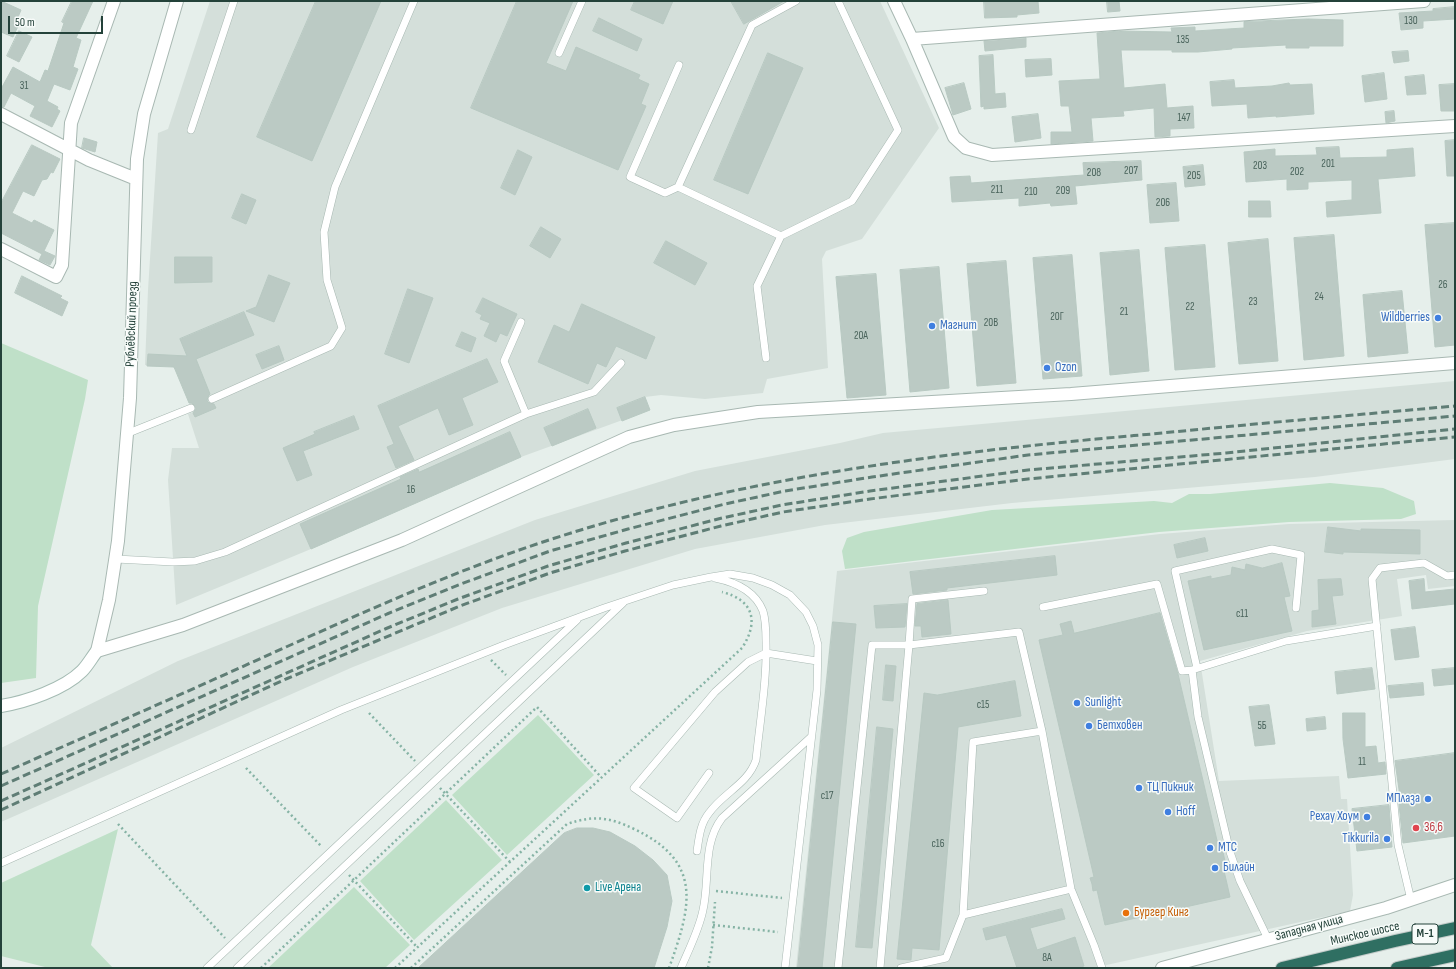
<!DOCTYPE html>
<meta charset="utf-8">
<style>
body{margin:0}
#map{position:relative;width:1456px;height:969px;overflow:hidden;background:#e6efeb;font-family:"Sofia Sans Condensed",sans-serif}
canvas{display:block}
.frame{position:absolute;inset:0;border:2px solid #24423a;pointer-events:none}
.scale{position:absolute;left:8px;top:16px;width:95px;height:18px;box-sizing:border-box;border:2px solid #24423a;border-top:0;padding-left:5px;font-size:12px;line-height:14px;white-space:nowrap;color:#24423a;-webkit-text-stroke:3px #f7fbf9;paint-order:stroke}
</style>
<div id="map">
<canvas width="1456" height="969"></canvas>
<div class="frame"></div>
<div class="scale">50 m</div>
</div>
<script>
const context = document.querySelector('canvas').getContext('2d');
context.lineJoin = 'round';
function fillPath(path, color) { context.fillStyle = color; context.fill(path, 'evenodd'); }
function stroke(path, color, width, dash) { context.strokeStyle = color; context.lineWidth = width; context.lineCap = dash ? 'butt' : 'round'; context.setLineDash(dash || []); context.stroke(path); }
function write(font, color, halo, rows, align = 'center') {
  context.font = font + ' "Sofia Sans Condensed",sans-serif'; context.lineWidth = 3; context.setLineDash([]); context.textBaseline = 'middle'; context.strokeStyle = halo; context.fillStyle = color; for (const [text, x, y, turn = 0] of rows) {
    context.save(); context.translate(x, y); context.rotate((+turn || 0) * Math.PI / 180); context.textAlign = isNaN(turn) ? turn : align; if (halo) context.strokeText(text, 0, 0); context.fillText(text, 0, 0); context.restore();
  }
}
const built = new Path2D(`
 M 210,1 L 880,1 L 939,128 L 862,239 L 826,251 L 822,259 L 828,368 L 767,379 L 763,393 L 705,399 L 661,395 L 645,397 L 650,410 L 521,457 L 311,549 L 176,605 L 168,480 L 172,448 L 199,448 L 188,414 L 193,412 L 176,370 L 173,367 L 145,365 L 148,290 L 158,133 L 168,129 Z
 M 1455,381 L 1455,459 L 1315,477 L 1012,503 L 825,525 L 695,549 L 502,608 L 353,667 L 1,822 L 1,748 L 178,661 L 535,520 L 695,471 L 840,443 L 883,433 Z
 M 1455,520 L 1455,586 L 1428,589 L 1426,575 L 1397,579 L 1402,616 L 1307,631 L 1200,661 L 1219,781 L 1339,776 L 1341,799 L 1347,799 L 1353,895 L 1350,911 L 1093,968 L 796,968 L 837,571 L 1160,534 L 1289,524 Z`);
const green = new Path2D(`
 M 1,343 L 88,380 L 85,399 L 38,606 L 36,678 L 1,683 Z
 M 1330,483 L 1383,488 L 1414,501 L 1416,514 L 1401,519 L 1289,522 L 1159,532 L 845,569 L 842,551 L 847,538 L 864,532 L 992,510 L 1154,501 L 1172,503 L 1189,494 L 1210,494 Z
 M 538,715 L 594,775 L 507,855 L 452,795 Z
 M 446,800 L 502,860 L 414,940 L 360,881 Z
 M 118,829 L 91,945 L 113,968 L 49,968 L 1,956 L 1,883 Z
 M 354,887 L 410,945 L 385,968 L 268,968 Z`);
const building = new Path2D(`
 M 1,1 L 21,10 L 16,22 L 19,24 L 13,37 L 1,32 Z
 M 72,1 L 93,1 L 76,38 L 81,40 L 73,67 L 78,69 L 70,90 L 54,84 L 47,101 L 58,107 L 57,109 L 60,111 L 52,127 L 30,116 L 35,106 L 11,93 L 4,107 L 1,107 L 1,89 L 13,67 L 40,82 L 45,70 L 48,71 L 64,23 L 62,22 Z
 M 316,1 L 381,1 L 312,161 L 257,137 Z
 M 517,1 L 573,1 L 546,63 L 566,71 L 576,47 L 640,75 L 638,79 L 649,84 L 641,104 L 646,106 L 618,170 L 471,108 Z
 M 635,1 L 673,1 L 663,24 L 631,10 Z
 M 731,1 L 784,1 L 744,24 Z
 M 984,1 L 1038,1 L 1039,13 L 1017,15 L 1017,17 L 985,18 Z
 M 1107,1 L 1119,1 L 1120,11 L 1108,12 Z
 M 1455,7 L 1455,19 L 1423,21 L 1423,28 L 1401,30 L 1399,13 L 1433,11 L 1433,9 Z
 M 599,18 L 642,39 L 637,51 L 593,31 Z
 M 1308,19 L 1343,20 L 1343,46 L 1309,46 L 1309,48 L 1286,48 L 1286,45 L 1232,48 L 1232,49 L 1198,52 L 1172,52 L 1172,50 L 1121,50 L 1124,88 L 1165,84 L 1167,108 L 1193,106 L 1194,128 L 1170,129 L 1170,136 L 1155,137 L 1154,108 L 1123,111 L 1124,116 L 1091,118 L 1093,141 L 1051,144 L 1051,132 L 1072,132 L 1069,106 L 1061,106 L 1059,81 L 1100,79 L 1097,33 L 1120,31 L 1172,32 L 1171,28 L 1195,27 L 1195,31 L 1244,28 L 1244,22 Z
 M 19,31 L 32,37 L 19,62 L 7,56 Z
 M 1026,38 L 1026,47 L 985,51 L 984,41 Z
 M 1408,51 L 1409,61 L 1394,63 L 1392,52 Z
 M 768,53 L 803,68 L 748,194 L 714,180 Z
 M 993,55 L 995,94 L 1005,93 L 1006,107 L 984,109 L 984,106 L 981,107 L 979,56 Z
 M 1051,59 L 1052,75 L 1026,77 L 1025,60 Z
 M 1384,73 L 1387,99 L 1365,102 L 1362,76 Z
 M 1424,75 L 1426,94 L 1407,95 L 1405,77 Z
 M 1234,80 L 1235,88 L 1272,86 L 1289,83 L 1290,85 L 1312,84 L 1314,114 L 1276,117 L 1276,116 L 1248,118 L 1247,104 L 1212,106 L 1210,82 Z
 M 964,83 L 971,109 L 953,115 L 945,88 Z
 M 1455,84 L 1455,111 L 1441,111 L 1439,85 Z
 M 1394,111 L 1395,121 L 1386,123 L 1385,112 Z
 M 1038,114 L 1041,138 L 1015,142 L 1012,117 Z
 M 84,138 L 97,142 L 95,152 L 82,148 Z
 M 1455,140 L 1455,176 L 1447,176 L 1445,141 Z
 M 32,145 L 60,159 L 53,173 L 51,172 L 47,179 L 42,180 L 34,196 L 23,191 L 12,213 L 32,223 L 34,220 L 54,230 L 44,251 L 55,256 L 50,265 L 39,260 L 42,254 L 1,233 L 1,203 Z
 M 1339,147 L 1340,158 L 1387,157 L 1387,150 L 1413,148 L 1415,176 L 1378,179 L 1381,213 L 1327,217 L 1326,202 L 1352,200 L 1352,180 L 1308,182 L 1308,189 L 1287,190 L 1287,179 L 1246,182 L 1244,152 L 1275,149 L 1275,156 L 1317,155 L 1316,148 Z
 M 518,150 L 532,157 L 515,195 L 501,188 Z
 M 1141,161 L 1142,180 L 1075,186 L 1077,204 L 1051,206 L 1050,203 L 1019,206 L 1019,198 L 952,202 L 950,177 L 970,176 L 971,183 L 1084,175 L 1083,163 Z
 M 1203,165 L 1205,185 L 1185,187 L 1183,167 Z
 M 1176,183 L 1179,221 L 1150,223 L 1147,185 Z
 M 242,194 L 256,200 L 246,224 L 232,218 Z
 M 1249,201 L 1270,201 L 1271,217 L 1249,217 Z
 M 1455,223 L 1455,345 L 1435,347 L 1425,225 Z
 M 541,227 L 561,239 L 550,258 L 530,246 Z
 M 1334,235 L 1344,356 L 1304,360 L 1294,238 Z
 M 1268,239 L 1278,361 L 1239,364 L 1228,243 Z
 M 666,241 L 707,263 L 695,285 L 654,263 Z
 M 1205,245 L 1215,367 L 1175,370 L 1165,248 Z
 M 1139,250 L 1149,371 L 1110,375 L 1100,253 Z
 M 1072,255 L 1082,376 L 1043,379 L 1033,258 Z
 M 175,257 L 212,257 L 212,282 L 175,283 Z
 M 1006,261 L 1016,383 L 977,386 L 967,264 Z
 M 939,267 L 949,388 L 910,392 L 900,270 Z
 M 876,274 L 886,395 L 847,398 L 836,277 Z
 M 269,275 L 290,283 L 274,322 L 246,311 L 256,307 Z
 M 22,276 L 62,296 L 60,298 L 68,302 L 62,316 L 15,293 Z
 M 408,289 L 433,298 L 409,363 L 385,354 Z
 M 1402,291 L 1408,353 L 1368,357 L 1363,295 Z
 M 483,298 L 517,314 L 507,336 L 500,333 L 496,342 L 484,336 L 490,323 L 480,319 L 482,315 L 476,312 Z
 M 582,304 L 655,337 L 646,359 L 616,346 L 606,367 L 597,363 L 588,384 L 538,362 L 554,325 L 569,332 Z
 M 244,312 L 254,335 L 196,359 L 210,394 L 208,396 L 207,401 L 209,403 L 214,404 L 216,408 L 195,417 L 193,413 L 196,409 L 195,406 L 192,403 L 189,403 L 174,367 L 147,366 L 148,354 L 187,356 L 180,339 Z
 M 462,332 L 476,338 L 471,352 L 456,346 Z
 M 279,346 L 284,360 L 262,369 L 256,355 Z
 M 487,359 L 498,382 L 462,398 L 473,425 L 449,435 L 438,408 L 398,426 L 414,460 L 396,468 L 387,447 L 394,444 L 378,406 Z
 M 645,397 L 650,410 L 622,421 L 617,408 Z
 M 588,409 L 596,428 L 552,446 L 544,428 Z
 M 354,416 L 359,429 L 303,451 L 312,475 L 297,481 L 283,448 L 315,434 L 314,432 Z
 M 510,432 L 521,457 L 311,549 L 300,524 L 401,479 L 400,477 L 418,469 L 419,472 Z
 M 1328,527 L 1361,531 L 1361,529 L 1420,530 L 1420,554 L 1343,552 L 1343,554 L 1325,552 Z
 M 1205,538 L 1208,551 L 1177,558 L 1174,545 Z
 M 1055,556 L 1057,575 L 947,588 L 947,590 L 913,594 L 910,572 Z
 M 1282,563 L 1290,596 L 1284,597 L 1292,631 L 1204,650 L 1188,581 L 1211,576 L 1211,579 L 1231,575 L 1232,567 L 1245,570 L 1246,564 L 1262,568 Z
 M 1341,579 L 1343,595 L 1332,596 L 1336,624 L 1312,627 L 1312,611 L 1319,610 L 1318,580 Z
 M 1424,579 L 1425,592 L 1455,589 L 1455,604 L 1412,609 L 1409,581 Z
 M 948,600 L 951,634 L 922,637 L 921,626 L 915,626 L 917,604 Z
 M 907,604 L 905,627 L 876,628 L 874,606 Z
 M 1160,613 L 1178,674 L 1219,849 L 1222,848 L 1225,861 L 1222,862 L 1230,897 L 1105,925 L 1097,890 L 1093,891 L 1092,884 L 1090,878 L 1094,877 L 1039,640 L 1063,635 L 1060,624 L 1071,621 L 1074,633 Z
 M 833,622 L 856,624 L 822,968 L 798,968 Z
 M 1415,627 L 1419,657 L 1395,660 L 1391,630 Z
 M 886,665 L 896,666 L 893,701 L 883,700 Z
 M 1372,668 L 1375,689 L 1337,694 L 1335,672 Z
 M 1455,668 L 1455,684 L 1434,686 L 1432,670 Z
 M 1015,681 L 1021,716 L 958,727 L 939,950 L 912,948 L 911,960 L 897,959 L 924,693 L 937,695 Z
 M 1423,683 L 1424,695 L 1390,698 L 1388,686 Z
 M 1269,705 L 1275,744 L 1255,746 L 1249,707 Z
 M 1343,713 L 1365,713 L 1365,747 L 1376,746 L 1378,763 L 1385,762 L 1386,774 L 1348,778 L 1343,739 Z
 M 1325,717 L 1326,729 L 1307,731 L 1306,719 Z
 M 877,727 L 893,729 L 872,948 L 856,947 Z
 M 1455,753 L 1455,836 L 1403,843 L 1399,804 L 1401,804 L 1395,761 Z
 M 1389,805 L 1392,847 L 1357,851 L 1352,809 Z
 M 577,828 L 593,828 L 610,832 L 635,846 L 653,860 L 667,875 L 672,901 L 667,927 L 654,968 L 418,968 L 564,833 Z
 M 1062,909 L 1065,919 L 1030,928 L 1037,950 L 1075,937 L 1084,966 L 1078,968 L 1017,968 L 1006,935 L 986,940 L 983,929 Z`);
const path = new Path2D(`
 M 491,660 L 506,675
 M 369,713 L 415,761
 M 246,768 L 322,847
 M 440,788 L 510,862
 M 118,824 L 225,938
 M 349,875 L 417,947
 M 716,891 L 782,898
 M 713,925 L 778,932
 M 261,968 L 537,707 L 601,777
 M 395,968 L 742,648 C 759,622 754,600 722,592
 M 411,968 L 567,824 C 594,815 609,817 634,829 C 704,862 691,907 669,968
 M 708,968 L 712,947 L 715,902`);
const lane = new Path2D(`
 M 559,53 L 582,1
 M 679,65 L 630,177 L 665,193 L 678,187 L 752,25 L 796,1
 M 191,130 L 234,1
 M 678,187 L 781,236 L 852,201 L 898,130 L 838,1
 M 521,322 L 504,361 L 526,414
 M 766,358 L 757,286 L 781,236
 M 212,399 L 331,346 L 342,328 L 327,280 L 324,232 L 335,187 L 414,1
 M 126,434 L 191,408
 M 116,559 L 173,562 L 195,561 L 225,552 L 526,414 L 594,392 L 621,363
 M 1043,607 L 1157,584 L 1182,671 L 1192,670 L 1286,641 L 1377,626
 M 1197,668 L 1175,571 L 1272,549 L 1301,555 L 1296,608
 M 1192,670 L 1198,717 L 1230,852 L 1240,881 L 1268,939
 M 1042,731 L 973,742 L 963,915 L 1071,889
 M 709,773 L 677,818 L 634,788 L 715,692 L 748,662 L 766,653 L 817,661
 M 697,851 C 699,838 700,824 709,813 C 723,793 748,784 756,760 C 760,721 767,681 766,642 C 766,632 766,621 763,611 C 755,591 735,582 715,578
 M 1,863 L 341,710 L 504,645 L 604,608 L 673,585 L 711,577 L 730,574 L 753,578 L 772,585 L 790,595 L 806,612 L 813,626 L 818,645 L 817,690 L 785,968
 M 1411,900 L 1398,845 L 1372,579 L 1380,568 L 1424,563 L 1447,576 L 1455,575
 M 207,968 L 577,620
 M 237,968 L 623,603
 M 681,968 C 689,949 699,930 703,910 C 710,880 702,844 722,818 L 811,737
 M 838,968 L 872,645 L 909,645 L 1019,632 L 1042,731 L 1071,889 L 1094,945 L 1102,968
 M 880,968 L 909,645 L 912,599 L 984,591
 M 901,968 L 946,958 L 963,915`);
const street = new Path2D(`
 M 894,1 L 912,39 L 954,137 L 966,148 L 992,155 L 1455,126
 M 912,39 L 1424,1
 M 1,114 L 89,160 L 136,179
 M 1,249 L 56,277 L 62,265 L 71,123 L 114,1
 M 97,651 L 183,625 L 402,540 L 629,437 L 674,425 L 758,412 L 1071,394 L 1455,363
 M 97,651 L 109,600 L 118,541 L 130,398 L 137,159 L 144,114 L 177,1
 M 1162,968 L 1386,908 L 1455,885`);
const secondary = new Path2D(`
 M 1,706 C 26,702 64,689 82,671 C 88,665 92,657 97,651`);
const highway = new Path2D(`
 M 1282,968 L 1395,941 L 1455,928
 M 1397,968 L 1455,955`);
const rail = new Path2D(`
 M 1,774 C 96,732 191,690 286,647 C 371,609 457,570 546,541 C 743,476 947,452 1152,434 C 1253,424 1354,415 1455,406
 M 1,786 L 387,614 L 461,584 L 550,551 L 628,529 L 725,504 L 785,491 L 872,477 L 1028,455 L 1455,416
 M 1,801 L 385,629 L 458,599 L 548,566 L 626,543 L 722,518 L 782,505 L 870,491 L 1028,470 L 1226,453 L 1455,429
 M 1,810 L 286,679 L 460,606 L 550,573 L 625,551 L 721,526 L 783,512 L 870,499 L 1028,479 L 1455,437`);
const markers = [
 [1438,318,4,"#3f7fe0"],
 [932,326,4,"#3f7fe0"],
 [1047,368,4,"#3f7fe0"],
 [1077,703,4,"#3f7fe0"],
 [1089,726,4,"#3f7fe0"],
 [1139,788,4,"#3f7fe0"],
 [1428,799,4,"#3f7fe0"],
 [1168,812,4,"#3f7fe0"],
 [1367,817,4,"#3f7fe0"],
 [1416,828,4,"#e0444e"],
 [1387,839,4,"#3f7fe0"],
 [1210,848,4,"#3f7fe0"],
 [1215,868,4,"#3f7fe0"],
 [587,888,4,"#0f9aa8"],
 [1126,913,4,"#e8710a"]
];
const numberNames = [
 ["130",1411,21],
 ["135",1183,40],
 ["31",24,86],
 ["147",1184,118],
 ["201",1328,164],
 ["203",1260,166],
 ["207",1131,171],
 ["202",1297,172],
 ["208",1094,173],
 ["205",1194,176],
 ["211",997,190],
 ["209",1063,191],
 ["210",1031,192],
 ["206",1163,203],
 ["26",1443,285],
 ["24",1319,297],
 ["23",1253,302],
 ["22",1190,307],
 ["21",1124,312],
 ["20Г",1057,317],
 ["20В",991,323],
 ["20А",861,336],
 ["16",411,490],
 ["с11",1242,614],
 ["с15",983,705],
 ["5Б",1262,726],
 ["11",1362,762],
 ["с17",827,796],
 ["с16",938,844],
 ["8А",1047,958]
];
const shields = [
 [1425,934,26]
];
const shieldNames = [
 ["М-1",1425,934]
];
const shopNames = [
 ["Wildberries",1430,318,"right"],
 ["Магнит",940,326],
 ["Ozon",1055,368],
 ["Sunlight",1085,703],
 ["Бетховен",1097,726],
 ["ТЦ Пикник",1147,788],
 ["МПлаза",1420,799,"right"],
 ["Hoff",1176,812],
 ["Рехау Хоум",1359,817,"right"],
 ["Tikkurila",1379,839,"right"],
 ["МТС",1218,848],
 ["Билайн",1223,868]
];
const streetNames = [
 ["Рублёвский проезд",132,324,-88],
 ["Западная улица",1309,928,-15],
 ["Минское шоссе",1365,934,-13]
];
const healthNames = [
 ["36,6",1424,828]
];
const cultureNames = [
 ["Live Арена",595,888]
];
const foodNames = [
 ["Бургер Кинг",1134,913]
];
fillPath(built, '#d4dfda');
fillPath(green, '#bfe0c8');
fillPath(building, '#bbcac4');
stroke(building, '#b8c9c2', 1);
stroke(lane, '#a8b8b2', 8);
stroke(street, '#a8b8b2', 14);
stroke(secondary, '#a4bbb3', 14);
stroke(highway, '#c2cac8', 14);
stroke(path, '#86b3a5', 2.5, [2, 3]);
stroke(lane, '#fff', 7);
stroke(street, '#fff', 12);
stroke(secondary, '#fff', 12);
stroke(highway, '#2f6f62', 12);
stroke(rail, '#5f7d75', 3, [8, 4]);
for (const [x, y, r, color] of markers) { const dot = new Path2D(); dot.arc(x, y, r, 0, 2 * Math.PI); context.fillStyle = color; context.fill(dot); stroke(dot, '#f7fbf9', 1.5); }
write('11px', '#4a645c', null, numberNames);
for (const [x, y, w] of shields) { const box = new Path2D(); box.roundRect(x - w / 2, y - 10, w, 20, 3); context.fillStyle = '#f7fbf9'; context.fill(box); stroke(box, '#24423a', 1); }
write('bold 12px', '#24423a', null, shieldNames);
write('13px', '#366cbe', '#f7fbf9', shopNames, 'left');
write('13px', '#24423a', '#f7fbf9', streetNames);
write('13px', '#be3a42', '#f7fbf9', healthNames, 'left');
write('13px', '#0d838f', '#f7fbf9', cultureNames, 'left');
write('13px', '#c56008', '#f7fbf9', foodNames, 'left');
</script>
